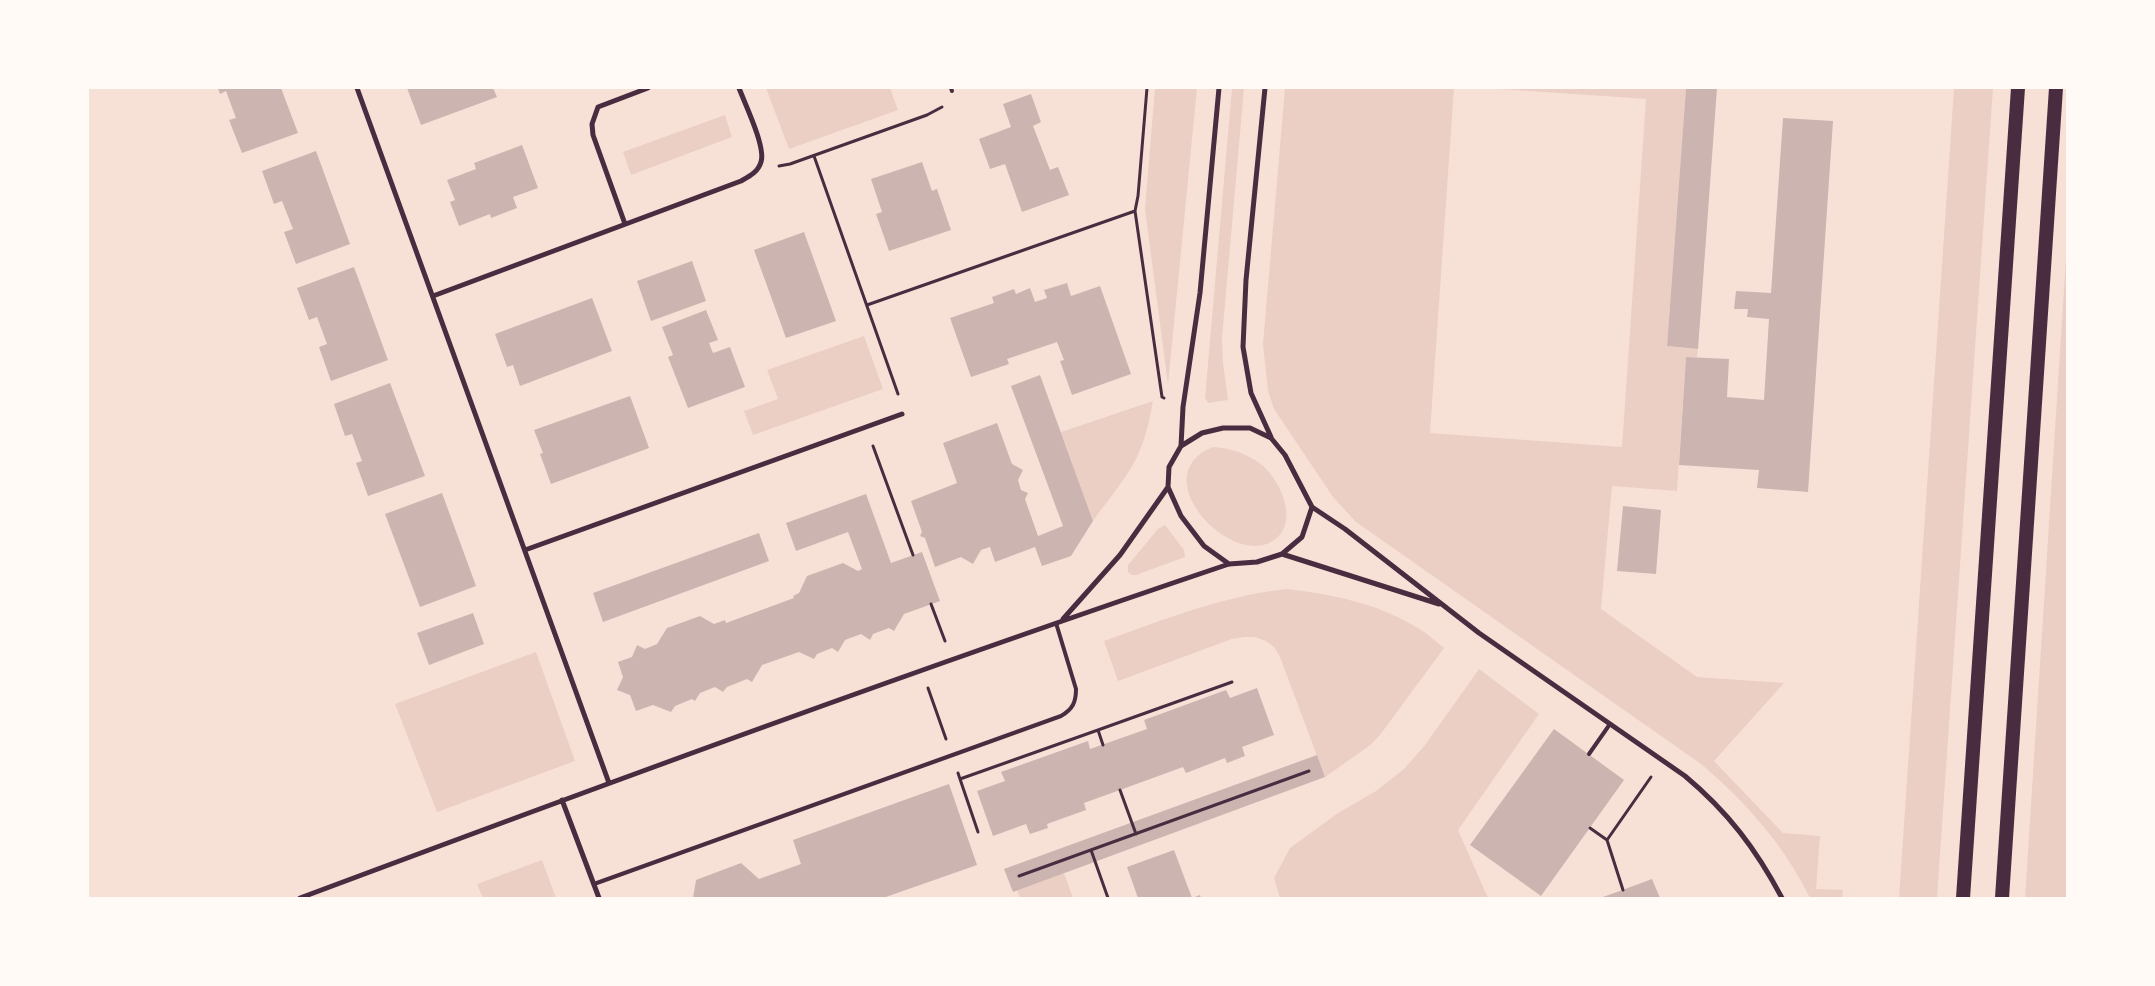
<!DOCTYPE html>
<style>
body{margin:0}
#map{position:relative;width:2155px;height:986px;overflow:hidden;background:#f7e1d7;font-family:Inter,sans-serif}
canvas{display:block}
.frame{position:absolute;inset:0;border:89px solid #fffaf5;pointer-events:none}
</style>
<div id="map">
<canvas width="2155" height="986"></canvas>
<div class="frame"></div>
</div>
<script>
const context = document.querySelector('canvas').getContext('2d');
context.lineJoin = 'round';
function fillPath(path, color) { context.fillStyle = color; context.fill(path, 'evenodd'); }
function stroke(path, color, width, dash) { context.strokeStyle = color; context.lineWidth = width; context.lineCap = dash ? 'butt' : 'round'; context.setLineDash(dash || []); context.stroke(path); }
const green = new Path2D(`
 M 766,88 L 890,88 L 898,110 L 789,149 Z
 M 1155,88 L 1197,88 L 1168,385 L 1145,209 Z
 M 1232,88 L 1244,88 L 1222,338 L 1223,363 L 1228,400 L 1208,403 L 1205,398 Z
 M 1285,88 L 1454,88 L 1430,433 L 1622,447 L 1646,99 L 1486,88 L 1686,88 L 1667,346 L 1698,349 L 1697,357 L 1686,357 L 1677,491 L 1612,486 L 1601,609 L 1697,677 L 1784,683 L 1714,761 L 1783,833 L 1820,836 L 1816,889 L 1843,890 L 1842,898 L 1810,898 C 1784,845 1746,802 1701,764 L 1356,522 L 1333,497 L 1274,409 L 1268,391 L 1263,344 Z
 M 1954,88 L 1993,88 L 1937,898 L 1899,898 Z
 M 725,115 L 732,137 L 631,175 L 623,152 Z
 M 2067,242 L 2067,898 L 2025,898 Z
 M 864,336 L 883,389 L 753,435 L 744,411 L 778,399 L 767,370 Z
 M 1153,401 C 1150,417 1147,434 1140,450 C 1130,475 1109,498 1093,521 L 1061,432 Z
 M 1213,447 C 1231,448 1248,454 1262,465 C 1282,482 1302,528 1269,543 C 1225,563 1145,474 1213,447 Z
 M 1165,525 L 1184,550 L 1185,557 L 1136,575 L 1132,575 L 1128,572 L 1128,565 L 1158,529 Z
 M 1286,589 C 1331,594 1377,603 1416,627 C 1426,632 1435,641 1444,648 L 1380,735 L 1369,746 L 1325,777 L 1280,657 L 1274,647 L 1266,641 L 1255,637 L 1244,637 L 1232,639 L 1118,681 L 1104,641 C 1163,620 1222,596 1286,589 Z
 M 536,652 L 575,761 L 437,812 L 395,704 Z
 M 1479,669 L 1539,714 L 1458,830 L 1488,898 L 1280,898 L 1274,878 L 1290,848 L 1338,813 L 1376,791 L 1404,769 L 1425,745 Z
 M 542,860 L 556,898 L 483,898 L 477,884 Z
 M 1064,873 L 1073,898 L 1020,898 L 1017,890 Z`);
const building = new Path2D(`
 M 218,88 L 281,88 L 298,133 L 242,153 L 229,120 L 236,118 L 226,91 L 220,94 Z
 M 407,88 L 493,88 L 497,97 L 421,125 Z
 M 1686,88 L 1717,88 L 1698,349 L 1667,346 Z
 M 1031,94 L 1041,122 L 1033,126 L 1050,170 L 1058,167 L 1069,195 L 1022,212 L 1005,164 L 990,169 L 979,139 L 1011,127 L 1003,104 Z
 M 1783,118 L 1833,121 L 1808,492 L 1757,488 L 1759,470 L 1679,465 L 1686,357 L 1729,359 L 1727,397 L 1764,400 L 1769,319 L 1747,317 L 1748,309 L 1734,309 L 1736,291 L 1771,293 Z
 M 522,145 L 538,188 L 513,197 L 517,208 L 491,218 L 490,214 L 459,226 L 450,202 L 455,200 L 447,180 L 476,169 L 474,163 Z
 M 316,151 L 350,244 L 296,264 L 284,232 L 293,229 L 282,201 L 274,204 L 262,171 Z
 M 922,162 L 932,191 L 937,189 L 951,230 L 889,251 L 876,214 L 882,212 L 871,179 Z
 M 804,232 L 836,321 L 786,338 L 754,250 Z
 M 692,261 L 706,301 L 651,321 L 637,281 Z
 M 354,267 L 388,360 L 331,381 L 319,347 L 327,344 L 317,317 L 309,320 L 297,288 Z
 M 1067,283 L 1071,296 L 1100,286 L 1131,374 L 1072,395 L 1060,361 L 1064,360 L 1057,342 L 1007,359 L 1009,364 L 971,377 L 950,318 L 994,303 L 992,297 L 1014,289 L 1016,294 L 1030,288 L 1035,302 L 1047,298 L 1044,290 Z
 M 592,298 L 612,351 L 520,386 L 513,365 L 507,367 L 495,334 Z
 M 706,310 L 718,340 L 709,343 L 713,353 L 730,347 L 745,387 L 688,408 L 668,357 L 673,355 L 662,327 Z
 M 1040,375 L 1093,521 L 1071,556 L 1042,566 L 1035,547 L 995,562 L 990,547 L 981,550 L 973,564 L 961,557 L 935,567 L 925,538 L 920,536 L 922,532 L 911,501 L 957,483 L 943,443 L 997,423 L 1012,464 L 1023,470 L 1018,480 L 1021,490 L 1028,493 L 1025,499 L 1038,536 L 1063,526 L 1011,386 Z
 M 390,383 L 425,476 L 368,496 L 356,463 L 362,461 L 352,434 L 345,436 L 334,404 Z
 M 630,396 L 649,448 L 551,484 L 540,454 L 543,453 L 534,430 Z
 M 442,493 L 476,586 L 420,607 L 385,514 Z
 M 866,494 L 891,563 L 922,552 L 940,601 L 904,614 L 894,631 L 889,628 L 873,634 L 870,640 L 861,634 L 845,640 L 838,652 L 832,648 L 817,654 L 814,659 L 799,652 L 762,665 L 752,682 L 747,679 L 727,687 L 723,692 L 715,687 L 700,693 L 695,701 L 692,699 L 675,706 L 671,712 L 653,705 L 636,711 L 630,695 L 617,690 L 623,677 L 618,662 L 632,657 L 637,645 L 645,649 L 657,644 L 667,628 L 700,616 L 714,624 L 725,620 L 726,623 L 794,598 L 793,596 L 799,593 L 807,576 L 843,563 L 858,571 L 862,569 L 848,532 L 796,551 L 786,523 Z
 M 1623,506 L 1661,510 L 1656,574 L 1617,571 Z
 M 759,533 L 769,561 L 603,622 L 593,593 Z
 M 473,613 L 484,644 L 429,665 L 417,633 Z
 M 1257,688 L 1274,735 L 1242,747 L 1245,756 L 1227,763 L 1225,758 L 1186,773 L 1183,767 L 1120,790 L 1084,803 L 1086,810 L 1047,824 L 1048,828 L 1030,834 L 1026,824 L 993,836 L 977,791 L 1005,781 L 1001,772 L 1088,741 L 1090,749 L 1147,729 L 1144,720 L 1226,690 L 1230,698 Z
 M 1554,729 L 1624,780 L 1541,896 L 1470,845 Z
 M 1317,755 L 1325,777 L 1013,892 L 1004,869 Z
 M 949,784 L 977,865 L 883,898 L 693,898 L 696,880 L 741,863 L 759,879 L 801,864 L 793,840 Z
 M 1174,850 L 1192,898 L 1200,895 L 1201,898 L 1138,898 L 1127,867 Z
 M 1652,879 L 1660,898 L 1600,898 L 1617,892 Z`);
const path = new Path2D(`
 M 1147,88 L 1138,196 L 1135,211 L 1162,397 L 1164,398
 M 814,156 L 898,394
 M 779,166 L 790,164 L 927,115 L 942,107
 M 867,305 L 1135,211
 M 873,446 L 913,555
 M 931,604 L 945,641
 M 928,688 L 946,739
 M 1098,730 L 1232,682
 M 958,773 L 960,779 L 1098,730 L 1103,745
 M 960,779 L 978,832
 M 1120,790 L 1136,834
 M 1590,828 L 1607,840 L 1623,890
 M 1607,840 L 1651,777
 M 1091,850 L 1108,898
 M 1019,876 L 1309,771`);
const service = new Path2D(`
 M 951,88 L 952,91
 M 1589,754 L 1610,724
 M 594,884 L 1061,716 C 1073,709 1076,702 1076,689 L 1056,623`);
const minor = new Path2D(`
 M 357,88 L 609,783
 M 1265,88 L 1246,280 L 1243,347 L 1251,393 L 1271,437
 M 625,224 L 593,135 L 592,124 L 598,107 L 648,88
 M 433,296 L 741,181 C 750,176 758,172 761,162 C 766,147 745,104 739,88
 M 1181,446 L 1183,407 L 1200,293 L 1219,88
 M 1312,507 L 1345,529 L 1479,633 L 1685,776 C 1728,812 1756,849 1782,898
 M 525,550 L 902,414
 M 1282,554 L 1439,604
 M 1063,619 L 1120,555 L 1168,487
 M 562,800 L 599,898
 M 300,898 C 608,783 917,669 1229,564 L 1257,562 L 1282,554 L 1302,537 L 1312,507 L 1285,455 L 1271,438 L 1250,428 L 1223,428 L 1202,433 L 1181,446 L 1169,467 L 1168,487 L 1181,516 L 1204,546 L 1229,564`);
const trunk = new Path2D(`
 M 1963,898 L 2018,88
 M 2002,898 L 2056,88`);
fillPath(green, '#ebcfc5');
fillPath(building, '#ccb4b1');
stroke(path, '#4a2c40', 3);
stroke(service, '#4a2c40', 4);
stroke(minor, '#4a2c40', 5);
stroke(trunk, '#4a2c40', 14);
</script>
